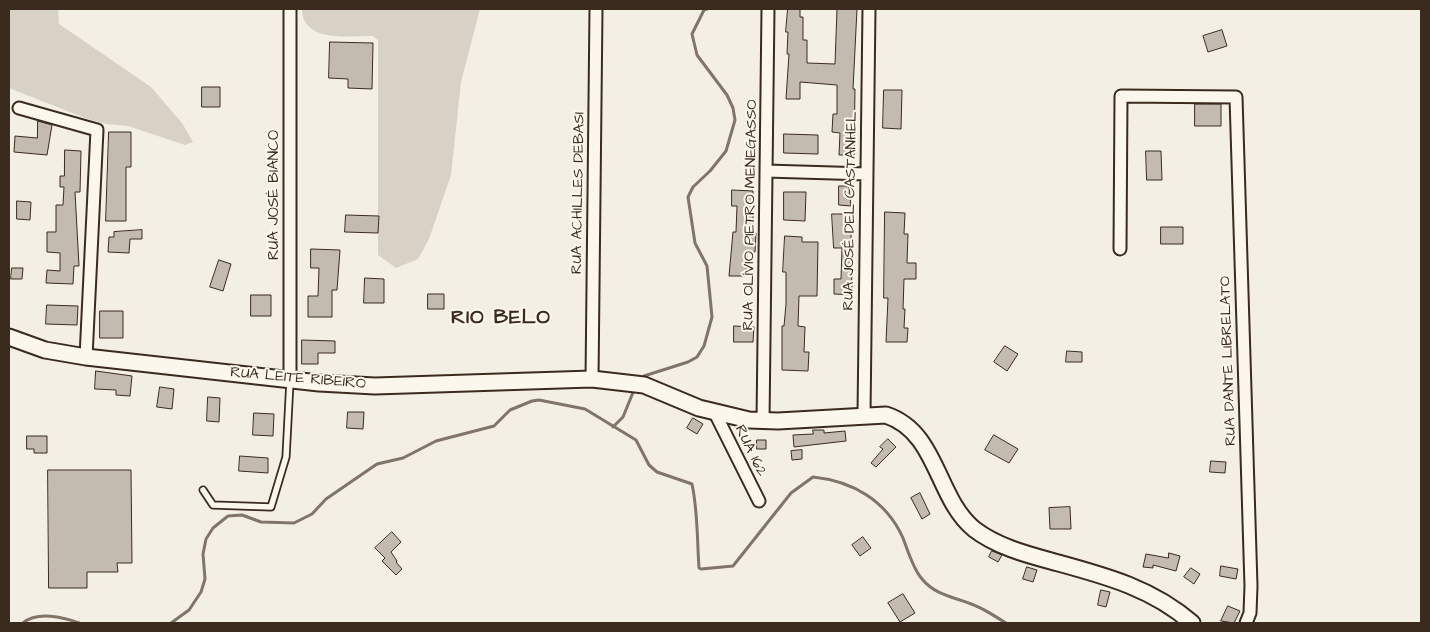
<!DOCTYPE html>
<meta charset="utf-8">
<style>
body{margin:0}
#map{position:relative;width:1430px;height:632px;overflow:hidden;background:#f3efe4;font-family:"Architects Daughter",sans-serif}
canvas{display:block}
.frame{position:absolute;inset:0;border:10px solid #3b2a1e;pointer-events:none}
</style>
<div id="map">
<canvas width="1430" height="632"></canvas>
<div class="frame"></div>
</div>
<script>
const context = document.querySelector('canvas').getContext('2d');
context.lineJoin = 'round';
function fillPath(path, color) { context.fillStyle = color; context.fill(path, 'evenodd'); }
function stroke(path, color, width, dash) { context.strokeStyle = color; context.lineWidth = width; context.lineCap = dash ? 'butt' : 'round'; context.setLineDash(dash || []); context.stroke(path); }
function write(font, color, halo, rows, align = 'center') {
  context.font = font + ' "Architects Daughter",sans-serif'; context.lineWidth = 4; context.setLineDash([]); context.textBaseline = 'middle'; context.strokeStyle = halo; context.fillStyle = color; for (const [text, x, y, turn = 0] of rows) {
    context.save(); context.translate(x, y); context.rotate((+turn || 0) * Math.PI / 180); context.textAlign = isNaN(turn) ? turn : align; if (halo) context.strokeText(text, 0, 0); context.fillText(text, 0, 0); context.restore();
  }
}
const green = new Path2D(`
 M 9,9 L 58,9 L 59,24 L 151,87 L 182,123 L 193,142 L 185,145 L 128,126 L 106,124 L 85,118 L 9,88 Z
 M 302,9 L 480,9 L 461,82 L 451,175 L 429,239 L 418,259 L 396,268 L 378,255 L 378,40 L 373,36 C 350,36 302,43 302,9 Z`);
const stream = new Path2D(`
 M 644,376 L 688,362 L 697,357 L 704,346 L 712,317 L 707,266 L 695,243 L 688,197 L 693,187 L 710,171 L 726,151 L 735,120 L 733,108 L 727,95 L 697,55 L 692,34 L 704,10 L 707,9
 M 613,427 L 623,417 L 634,390
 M 23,623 C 37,611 63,617 79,623
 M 171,623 L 189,610 L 201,592 L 205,579 L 203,554 L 206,539 L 213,528 L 228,516 L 242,515 L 261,522 L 294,523 L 312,514 L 326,499 L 377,464 L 403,458 L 436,441 L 494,426 L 510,410 L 532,401 L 539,400 L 585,409 L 636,440 L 649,465 L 657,472 L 692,484 C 698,512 697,540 699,568 L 701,569 L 733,566 L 791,493 L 813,477 C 852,481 886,500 903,538 C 908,551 913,569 922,579 C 937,597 957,597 976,606 C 986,610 996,617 1006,623`);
const building = new Path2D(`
 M 788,9 L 800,9 L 800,17 L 803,17 L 803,40 L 807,40 L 807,63 L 835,64 L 837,9 L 857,9 L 853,89 L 855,89 L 854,155 L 839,155 L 840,133 L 832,132 L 833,114 L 837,114 L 837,85 L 800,82 L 800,99 L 786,99 L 789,54 L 787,54 L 788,32 L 786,32 Z
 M 1222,30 L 1227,46 L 1208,52 L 1203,36 Z
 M 330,42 L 373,43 L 372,89 L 348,88 L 348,79 L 329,78 Z
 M 202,87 L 220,87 L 220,107 L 202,107 Z
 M 884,90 L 902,90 L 901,129 L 883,128 Z
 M 1195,104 L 1221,104 L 1221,126 L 1195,126 Z
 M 38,121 L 52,125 L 47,155 L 14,152 L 15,136 L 37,138 Z
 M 109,132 L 131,132 L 131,167 L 126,167 L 126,221 L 106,221 Z
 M 784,134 L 818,135 L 818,154 L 784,153 Z
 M 65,150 L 81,151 L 80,192 L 75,192 L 79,266 L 74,266 L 73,284 L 46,283 L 47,270 L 60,271 L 60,253 L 47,252 L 47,232 L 56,232 L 56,205 L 63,205 L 64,187 L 60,187 L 60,176 L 64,176 Z
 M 1146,151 L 1161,151 L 1162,180 L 1147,180 Z
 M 839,186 L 849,186 L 851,206 L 839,205 Z
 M 732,190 L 753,191 L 753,233 L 756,233 L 755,252 L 747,252 L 746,276 L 729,276 L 733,232 L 736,232 L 737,206 L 732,206 Z
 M 784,192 L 806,192 L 805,221 L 784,220 Z
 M 17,201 L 31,202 L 30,220 L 17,219 Z
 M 885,212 L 905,213 L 904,234 L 908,234 L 907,263 L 916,263 L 916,279 L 904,279 L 903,309 L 905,309 L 904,328 L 908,328 L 907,342 L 886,342 L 888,298 L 884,298 Z
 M 832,214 L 845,214 L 845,233 L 851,233 L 852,295 L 834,294 L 834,279 L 841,279 L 842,248 L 834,248 Z
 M 346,215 L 379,216 L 378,233 L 345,232 Z
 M 1161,227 L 1183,227 L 1183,244 L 1161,244 Z
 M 142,230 L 142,239 L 130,239 L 129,253 L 108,252 L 109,237 L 114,237 L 114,232 Z
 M 785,236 L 802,237 L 802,242 L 818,242 L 817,296 L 799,296 L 798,326 L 805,327 L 804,352 L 809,352 L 808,371 L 782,370 L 782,326 L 784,326 L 786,304 L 786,272 L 783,272 Z
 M 311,249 L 340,250 L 337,290 L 332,290 L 332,317 L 308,317 L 308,296 L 318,296 L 319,268 L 311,268 Z
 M 219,260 L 231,264 L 223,291 L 210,287 Z
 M 12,268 L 23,268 L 22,279 L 11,279 Z
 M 365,278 L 384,279 L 384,303 L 364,303 Z
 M 428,294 L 444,294 L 444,309 L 428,309 Z
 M 251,295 L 271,295 L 271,316 L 251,316 Z
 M 47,305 L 78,306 L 77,325 L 46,324 Z
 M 100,311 L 123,311 L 123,338 L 100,338 Z
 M 734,326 L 754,327 L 753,342 L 734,342 Z
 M 302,340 L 335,341 L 335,353 L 318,353 L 318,364 L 302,364 Z
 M 1005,346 L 1018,354 L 1007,371 L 994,362 Z
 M 1067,351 L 1082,352 L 1082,362 L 1066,362 Z
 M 96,371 L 132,376 L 130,396 L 116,395 L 116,390 L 95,389 Z
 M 160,387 L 174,389 L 172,409 L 157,407 Z
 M 208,397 L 220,398 L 219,422 L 207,421 Z
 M 348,412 L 364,412 L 363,429 L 347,428 Z
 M 254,413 L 274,414 L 273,436 L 253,435 Z
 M 693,418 L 703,424 L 697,434 L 687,428 Z
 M 813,430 L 824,430 L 824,433 L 845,431 L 846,441 L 794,447 L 793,435 L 813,434 Z
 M 994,435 L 1018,449 L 1009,463 L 985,450 Z
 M 27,436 L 47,436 L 47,453 L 34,453 L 34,449 L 27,449 Z
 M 888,439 L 896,447 L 876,467 L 871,463 L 883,449 L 880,447 Z
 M 757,440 L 766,440 L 766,449 L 757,449 Z
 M 802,450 L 802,459 L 792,460 L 791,451 Z
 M 240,456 L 268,458 L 268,473 L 239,471 Z
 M 1211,461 L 1226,462 L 1225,473 L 1210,472 Z
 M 48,470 L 131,470 L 132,563 L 117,563 L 118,572 L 87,572 L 87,588 L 49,588 Z
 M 920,493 L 930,514 L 922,519 L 911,498 Z
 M 1070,507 L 1071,529 L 1050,529 L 1049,508 Z
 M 392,532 L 401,542 L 391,552 L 397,561 L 396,562 L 402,569 L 396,575 L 382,561 L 385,558 L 375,548 Z
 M 863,537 L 871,548 L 860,556 L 852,545 Z
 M 992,551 L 1002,555 L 998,562 L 989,557 Z
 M 1169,553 L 1180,556 L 1176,571 L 1153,565 L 1153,568 L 1143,567 L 1146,554 L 1168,558 Z
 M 1221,566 L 1238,569 L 1236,579 L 1220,576 Z
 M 1027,567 L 1037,570 L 1033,582 L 1023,579 Z
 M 1191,568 L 1200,574 L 1194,584 L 1184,577 Z
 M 1101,590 L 1110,592 L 1106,607 L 1098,605 Z
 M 903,594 L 915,613 L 900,622 L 888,603 Z
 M 1228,606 L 1240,611 L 1234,623 L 1221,621 Z`);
const lane = new Path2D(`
 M 203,490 L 213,505 L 271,507 L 286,457 L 290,381`);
const street = new Path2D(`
 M 290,9 L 290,381
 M 19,108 L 97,130 L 86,357
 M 766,171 L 867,174
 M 1120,249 L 1121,96 L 1236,97 L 1251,586 L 1250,613 L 1246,623
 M 592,379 L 596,9
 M 715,413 L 759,501
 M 864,414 L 869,9
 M 763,421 L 768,9`);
const secondary = new Path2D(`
 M 9,337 L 45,350 L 86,357 L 319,383 L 375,386 L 592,379 L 644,385 L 699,408 L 749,420 L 778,421 L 886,415 C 938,432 936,498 974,529 C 996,546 1025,554 1051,561 C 1102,575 1151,587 1192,623`);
const streetNames = [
 ["RUA ACHILLES DEBASI",579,193,-89],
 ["RUA JOSÉ BIANCO",275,195,-90],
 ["RUA JOSÉ DEL CASTANHEL",851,211,-89],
 ["RUA OLÍVIO PIETRO MENEGASSO",751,215,-89],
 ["RUA DANTE LIBRELATO",1229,361,-92],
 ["RUA LEITE RIBEIRO",298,379,5],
 ["RUA 162",750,451,64]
];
const districtNames = [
 ["RIO BELO",501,319]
];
fillPath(green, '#d8d1c6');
stroke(stream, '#817468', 3);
fillPath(building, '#c3bbb0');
stroke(building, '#3b2a1e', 1);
stroke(lane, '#3b2a1e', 9);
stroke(street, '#3b2a1e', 15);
stroke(secondary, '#3b2a1e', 19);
stroke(lane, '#fbf7ec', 5.5);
stroke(street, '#fbf7ec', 11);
stroke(secondary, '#fbf7ec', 15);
write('15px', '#3b2a1e', '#fbf7ec', streetNames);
context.letterSpacing = '1px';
write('bold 20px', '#3b2a1e', '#fbf7ec', districtNames);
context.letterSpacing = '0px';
</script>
